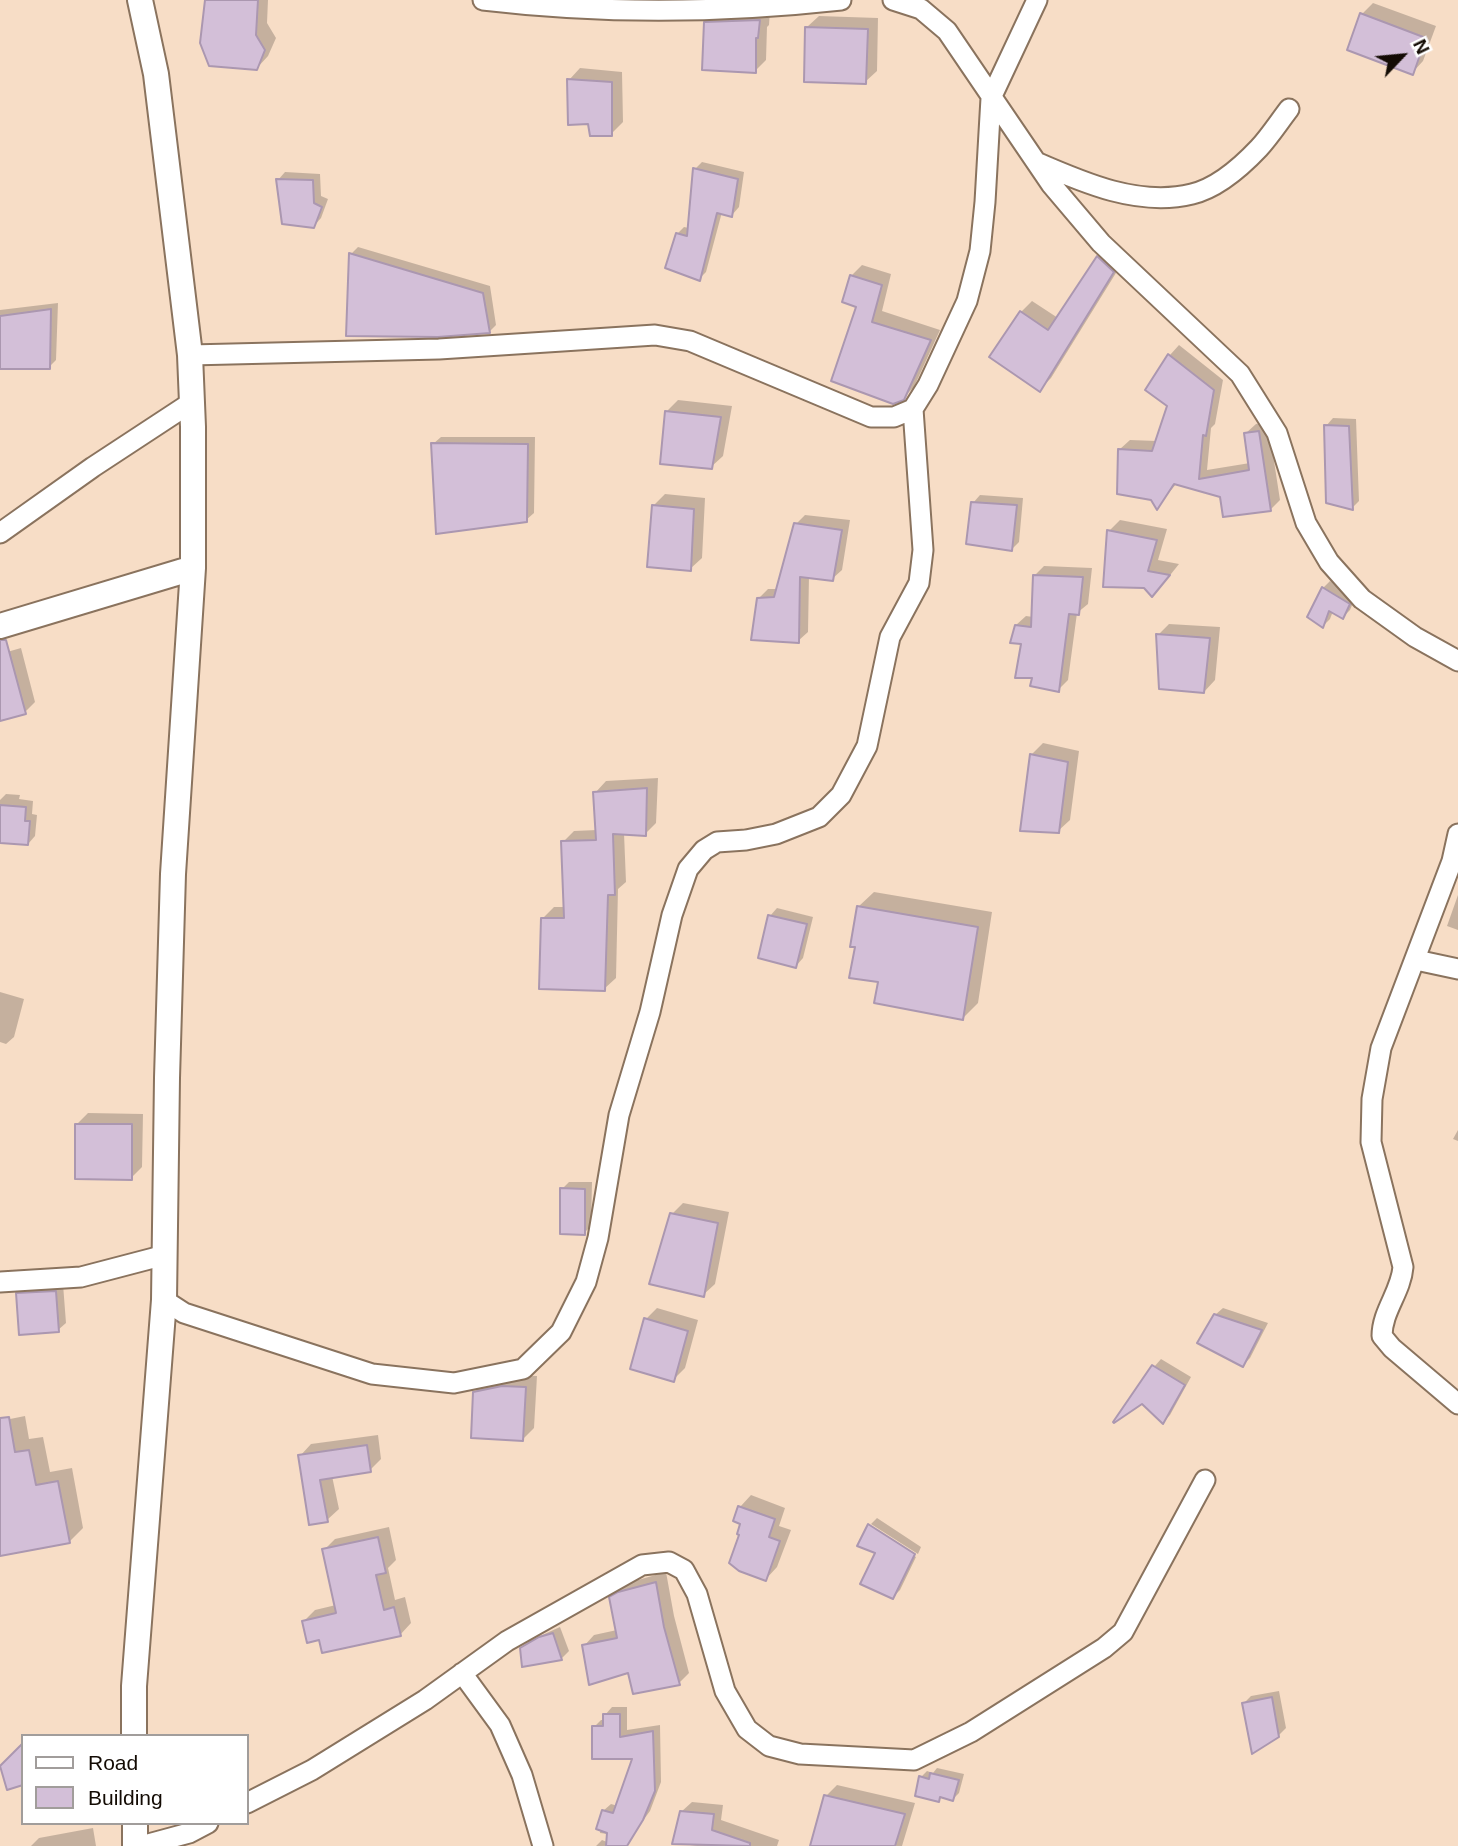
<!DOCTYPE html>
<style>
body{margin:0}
#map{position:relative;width:1458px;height:1846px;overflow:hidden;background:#f7ddc6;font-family:Arial,sans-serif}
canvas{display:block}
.legend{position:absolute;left:21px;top:1734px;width:228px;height:91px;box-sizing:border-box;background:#fff;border:2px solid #a19d9b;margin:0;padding:9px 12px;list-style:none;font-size:21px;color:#130b04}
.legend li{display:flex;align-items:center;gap:14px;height:35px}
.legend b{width:35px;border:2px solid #a19d9b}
.north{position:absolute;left:1367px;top:21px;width:70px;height:70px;-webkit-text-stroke:5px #fff;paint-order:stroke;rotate:64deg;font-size:19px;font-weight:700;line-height:28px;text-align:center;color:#130b04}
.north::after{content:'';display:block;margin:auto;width:24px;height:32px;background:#130b04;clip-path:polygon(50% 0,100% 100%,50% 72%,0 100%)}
</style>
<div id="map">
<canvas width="1458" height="1846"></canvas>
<ul class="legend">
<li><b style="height:9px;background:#fff"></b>Road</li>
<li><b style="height:19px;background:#d3bfd8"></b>Building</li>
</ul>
<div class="north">N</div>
</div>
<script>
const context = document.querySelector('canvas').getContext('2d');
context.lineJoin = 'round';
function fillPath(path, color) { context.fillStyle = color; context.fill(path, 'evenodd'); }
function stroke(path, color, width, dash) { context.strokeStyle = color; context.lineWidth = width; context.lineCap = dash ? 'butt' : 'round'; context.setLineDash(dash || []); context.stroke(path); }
const shadow = new Path2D(`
 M 206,0 L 268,0 L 267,23 L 276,38 L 268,56 L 257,68 Z
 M 1373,3 L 1436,26 L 1423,61 L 1412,73 L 1362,14 Z
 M 770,10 L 769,25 L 767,27 L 766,60 L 755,71 L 705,22 L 717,11 Z
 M 819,16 L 878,18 L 877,71 L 865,82 L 807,27 Z
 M 580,68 L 622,72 L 623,122 L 611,134 L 590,122 L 569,80 Z
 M 702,162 L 744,172 L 739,207 L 732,215 L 722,212 L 706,272 L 699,279 L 677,234 L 684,227 L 689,228 L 695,169 Z
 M 285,172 L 320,174 L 321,196 L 328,199 L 321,218 L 314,226 L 278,180 Z
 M 1110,246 L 1124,260 L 1051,378 L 1040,389 L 1021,312 L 1032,301 L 1058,318 L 1098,257 Z
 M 358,247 L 490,286 L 496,325 L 489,332 L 351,254 Z
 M 862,265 L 891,274 L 882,311 L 940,330 L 914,387 L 903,398 L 859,306 L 851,276 Z
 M 58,303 L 56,360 L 49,367 L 0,367 L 0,310 Z
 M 1179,345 L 1223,380 L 1215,424 L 1211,428 L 1207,470 L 1250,463 L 1246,433 L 1256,424 L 1268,422 L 1280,500 L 1270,510 L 1177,483 L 1157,507 L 1120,449 L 1130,440 L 1157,441 L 1169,405 L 1148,390 L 1170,355 Z
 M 678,400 L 732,406 L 723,456 L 711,467 L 666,412 Z
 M 1333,418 L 1356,419 L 1359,501 L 1352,508 L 1326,426 Z
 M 441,437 L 535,437 L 534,513 L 526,520 L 433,444 Z
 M 665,494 L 705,498 L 702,558 L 690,569 L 654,505 Z
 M 980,495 L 1023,498 L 1019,542 L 1012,549 L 973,503 Z
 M 805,515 L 850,520 L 842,570 L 832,579 L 809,576 L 808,632 L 798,641 L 758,599 L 768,589 L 778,589 L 796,524 Z
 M 1120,520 L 1167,529 L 1158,560 L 1179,564 L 1163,584 L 1145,586 L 1109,531 Z
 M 1044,566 L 1092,568 L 1088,604 L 1077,613 L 1068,680 L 1058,690 L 1034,676 L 1016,625 L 1026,616 L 1033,617 L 1034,576 Z
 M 1330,581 L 1356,596 L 1350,610 L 1343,617 L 1333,611 L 1330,619 L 1323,626 L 1323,588 Z
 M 1169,624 L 1220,627 L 1215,680 L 1204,692 L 1158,635 Z
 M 21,648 L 35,702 L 25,712 L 0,719 L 0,654 Z
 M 1043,743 L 1079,751 L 1070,820 L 1058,831 L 1031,755 Z
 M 658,778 L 656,823 L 645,834 L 624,833 L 626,882 L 618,889 L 616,978 L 604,989 L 543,918 L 554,907 L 565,907 L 563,842 L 574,831 L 597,830 L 595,793 L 606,781 Z
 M 6,794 L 20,795 L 19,799 L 33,801 L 32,814 L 37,815 L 35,836 L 28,844 L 0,841 L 0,800 Z
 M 874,892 L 992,912 L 978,1003 L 963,1018 L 880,980 L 857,946 L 858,907 Z
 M 1458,895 L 1458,930 L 1447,926 Z
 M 777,908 L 813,917 L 803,958 L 796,966 L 770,916 Z
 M 0,992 L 24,999 L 14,1037 L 6,1044 L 0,1042 Z
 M 88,1113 L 143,1114 L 142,1167 L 131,1178 L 77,1124 Z
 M 1458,1130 L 1458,1141 L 1453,1139 Z
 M 569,1182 L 592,1182 L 591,1226 L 584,1233 L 562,1189 Z
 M 683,1203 L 729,1212 L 715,1284 L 703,1295 L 672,1214 Z
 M 63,1284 L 66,1323 L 58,1330 L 18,1299 L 35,1286 Z
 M 657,1308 L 698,1320 L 685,1368 L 673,1380 L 646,1319 Z
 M 1223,1308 L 1268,1323 L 1250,1358 L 1243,1365 L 1215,1315 Z
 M 1161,1359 L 1191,1377 L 1170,1415 L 1163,1422 L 1154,1367 Z
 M 514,1375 L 537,1376 L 534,1428 L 523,1439 L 475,1392 L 486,1381 Z
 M 25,1416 L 29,1439 L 43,1437 L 50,1472 L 72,1468 L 83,1528 L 69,1542 L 0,1554 L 0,1421 Z
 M 378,1435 L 381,1459 L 370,1470 L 332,1476 L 339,1509 L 327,1520 L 300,1456 L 311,1444 Z
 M 751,1495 L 785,1508 L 779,1526 L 791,1530 L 777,1567 L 766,1579 L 741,1534 L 743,1523 L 740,1507 Z
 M 877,1518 L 921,1547 L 918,1554 L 871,1524 Z
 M 389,1527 L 396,1560 L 388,1568 L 395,1600 L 405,1597 L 411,1623 L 400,1635 L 320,1638 L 304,1621 L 315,1610 L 336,1605 L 324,1550 L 335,1539 Z
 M 870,1527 L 916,1557 L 900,1590 L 893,1597 Z
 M 666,1572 L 674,1616 L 689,1673 L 679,1683 L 629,1671 L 584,1646 L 594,1635 L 617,1630 L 611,1598 L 622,1587 L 631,1582 Z
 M 560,1627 L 569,1651 L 562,1658 L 524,1665 L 522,1648 L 529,1641 Z
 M 1279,1691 L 1286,1728 L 1278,1736 L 1244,1703 L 1251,1696 Z
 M 612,1707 L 627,1707 L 627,1730 L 660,1725 L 661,1782 L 650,1811 L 631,1837 L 600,1833 L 603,1811 L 611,1804 L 618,1806 L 634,1757 L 594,1727 L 601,1720 L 605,1720 L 605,1715 Z
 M 937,1768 L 964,1774 L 959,1793 L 953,1799 L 942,1796 L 939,1800 L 921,1777 L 927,1771 L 933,1773 Z
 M 837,1785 L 915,1803 L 902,1846 L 812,1846 L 826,1796 Z
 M 692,1802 L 723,1805 L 721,1820 L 779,1840 L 777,1846 L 697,1846 L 674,1843 L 681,1812 Z
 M 93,1828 L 96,1846 L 31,1846 L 39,1838 Z
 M 602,1840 L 617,1846 L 596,1846 Z`);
const building = new Path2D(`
 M 205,0 L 258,0 L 256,35 L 265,50 L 257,70 L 209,66 L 200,43 Z
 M 1360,13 L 1426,38 L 1413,75 L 1347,50 Z
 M 760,20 L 758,38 L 756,38 L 756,73 L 702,70 L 704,22 Z
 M 805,27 L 868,29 L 866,84 L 804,82 Z
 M 567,79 L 612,82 L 612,136 L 590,136 L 588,124 L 568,125 Z
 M 693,168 L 738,179 L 732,217 L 717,213 L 700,281 L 665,268 L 676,233 L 687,236 Z
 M 276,179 L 313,180 L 314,203 L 322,207 L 314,228 L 282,224 Z
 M 349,253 L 483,293 L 490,333 L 438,337 L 346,336 Z
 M 1097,256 L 1114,272 L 1040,392 L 989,357 L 1020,311 L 1048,330 Z
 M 850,275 L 882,285 L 872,322 L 931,340 L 904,400 L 893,404 L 831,381 L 856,307 L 842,302 Z
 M 51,309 L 50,369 L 0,369 L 0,316 Z
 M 1168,354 L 1214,390 L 1206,436 L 1203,435 L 1199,479 L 1249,470 L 1244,433 L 1259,431 L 1271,511 L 1223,517 L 1220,497 L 1174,484 L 1157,510 L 1151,500 L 1117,494 L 1118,449 L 1152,451 L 1167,406 L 1145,390 Z
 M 665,411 L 721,417 L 712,469 L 660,464 Z
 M 1324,425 L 1349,426 L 1353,510 L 1326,503 Z
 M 431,443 L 528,444 L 527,522 L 436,534 Z
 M 971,502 L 1017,505 L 1012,551 L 966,544 Z
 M 652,505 L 694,509 L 691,571 L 647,567 Z
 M 794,523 L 842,530 L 833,581 L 800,577 L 799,643 L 751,640 L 757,598 L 774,597 Z
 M 1107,530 L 1157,540 L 1148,571 L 1170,575 L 1152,597 L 1144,588 L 1103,587 Z
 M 1033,575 L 1083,577 L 1079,615 L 1069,614 L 1059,692 L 1030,686 L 1032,678 L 1015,678 L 1021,644 L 1010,643 L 1015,625 L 1031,627 Z
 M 1322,587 L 1350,604 L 1343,619 L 1329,611 L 1323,628 L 1307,617 Z
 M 1156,634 L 1210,638 L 1204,693 L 1159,689 Z
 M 0,640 L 6,640 L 26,714 L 0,721 Z
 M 1030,754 L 1068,762 L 1059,833 L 1020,831 Z
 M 647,788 L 646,836 L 613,834 L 615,895 L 608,895 L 605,991 L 539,989 L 541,918 L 564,918 L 561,841 L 596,840 L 593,792 Z
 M 0,805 L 26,807 L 25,821 L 30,821 L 28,845 L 0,843 Z
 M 857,906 L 978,927 L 963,1020 L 874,1003 L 878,982 L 849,978 L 855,947 L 850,947 Z
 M 768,915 L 807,924 L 796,968 L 758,958 Z
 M 75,1124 L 132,1124 L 132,1180 L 75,1179 Z
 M 560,1188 L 585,1189 L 585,1235 L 560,1234 Z
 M 670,1213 L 718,1223 L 704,1297 L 649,1284 Z
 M 56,1291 L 59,1332 L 19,1335 L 16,1293 Z
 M 1214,1314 L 1262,1330 L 1243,1367 L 1197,1343 Z
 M 644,1318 L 688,1331 L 674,1382 L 630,1369 Z
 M 1152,1365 L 1185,1385 L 1163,1424 L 1142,1404 L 1114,1423 L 1113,1422 Z
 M 502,1386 L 526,1387 L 523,1441 L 471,1438 L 473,1392 Z
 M 9,1417 L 15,1452 L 29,1450 L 36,1485 L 58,1481 L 70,1543 L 0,1556 L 0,1418 Z
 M 367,1445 L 371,1472 L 320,1480 L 328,1522 L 309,1525 L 298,1455 Z
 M 738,1506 L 775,1519 L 769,1537 L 780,1541 L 766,1581 L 739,1571 L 729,1563 L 739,1535 L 737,1534 L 740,1524 L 733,1521 Z
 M 868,1524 L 915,1554 L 893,1599 L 860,1584 L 875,1553 L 857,1546 Z
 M 378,1537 L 386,1573 L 376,1575 L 384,1610 L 394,1607 L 401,1636 L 322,1653 L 319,1640 L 307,1643 L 302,1621 L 336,1613 L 322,1549 Z
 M 656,1582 L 664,1627 L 680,1685 L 633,1694 L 628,1673 L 589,1685 L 582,1645 L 617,1638 L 609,1597 L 618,1592 Z
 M 553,1633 L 562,1660 L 522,1667 L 520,1648 L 539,1637 Z
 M 1272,1697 L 1279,1737 L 1252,1754 L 1242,1703 Z
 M 603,1714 L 620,1714 L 620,1737 L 653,1731 L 655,1791 L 643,1820 L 627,1846 L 606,1846 L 607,1833 L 596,1829 L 602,1810 L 613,1813 L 632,1759 L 592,1759 L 592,1726 L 603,1726 Z
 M 23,1743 L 23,1785 L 7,1790 L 0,1766 Z
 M 930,1773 L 959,1780 L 953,1801 L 940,1797 L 939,1802 L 915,1796 L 919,1776 L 929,1779 Z
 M 824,1795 L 905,1814 L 895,1846 L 810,1846 Z
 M 680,1811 L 714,1814 L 712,1830 L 750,1843 L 750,1846 L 672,1844 Z`);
const minor = new Path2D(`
 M 483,0 C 601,14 723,13 841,0
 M 893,0 L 921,9 L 947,31 L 1051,184 L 1101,243 L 1240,374 L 1277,433 L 1306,523 L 1329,562 L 1362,599 L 1415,637 L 1458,661
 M 1036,162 C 1084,183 1139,207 1192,194 C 1217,188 1242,166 1259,148 C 1270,136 1279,122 1289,109
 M 190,355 L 439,349 L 655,335 L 690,341 L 871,417 L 894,417 L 913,409 L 928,385 L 967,301 L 980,251 L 985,202 L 991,98 L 1037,0
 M 0,533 L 93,467 L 192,402
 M 1458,834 L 1452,861 L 1381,1048 L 1372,1099 L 1371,1142 L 1403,1267 C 1401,1292 1382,1311 1382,1336 L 1392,1348 L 1458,1404
 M 1416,960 L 1458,969
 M 0,1282 L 81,1277 L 165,1255
 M 164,1300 L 184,1313 L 372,1374 L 454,1383 L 523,1369 L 561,1332 L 586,1282 L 598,1238 L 619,1115 L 650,1012 L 672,915 L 688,869 L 704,850 L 717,842 L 746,840 L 776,834 L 819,817 L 841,795 L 867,746 L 890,637 L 919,583 L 923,550 L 913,409
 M 462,1673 L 500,1725 L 522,1775 L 543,1846
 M 247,1803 L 312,1770 L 425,1700 L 507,1641 L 642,1565 L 669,1562 L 684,1570 L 697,1594 L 725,1691 L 747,1729 L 769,1746 L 800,1754 L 914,1760 L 971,1732 L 1104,1648 L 1123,1632 L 1205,1480
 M 141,1846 L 189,1833 L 208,1823`);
const tertiary = new Path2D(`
 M 0,626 L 193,568
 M 134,1736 L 134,1686 L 164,1300 L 167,1078 L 173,874 L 193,568 L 193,427 L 190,355 L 156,74 L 140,0
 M 135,1823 L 135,1846`);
fillPath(shadow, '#0003');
fillPath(building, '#d3bfd8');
stroke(building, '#ab97b0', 2);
stroke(minor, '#8a735e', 23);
stroke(tertiary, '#8a735e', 28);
stroke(minor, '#fff', 19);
stroke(tertiary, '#fff', 24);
</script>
